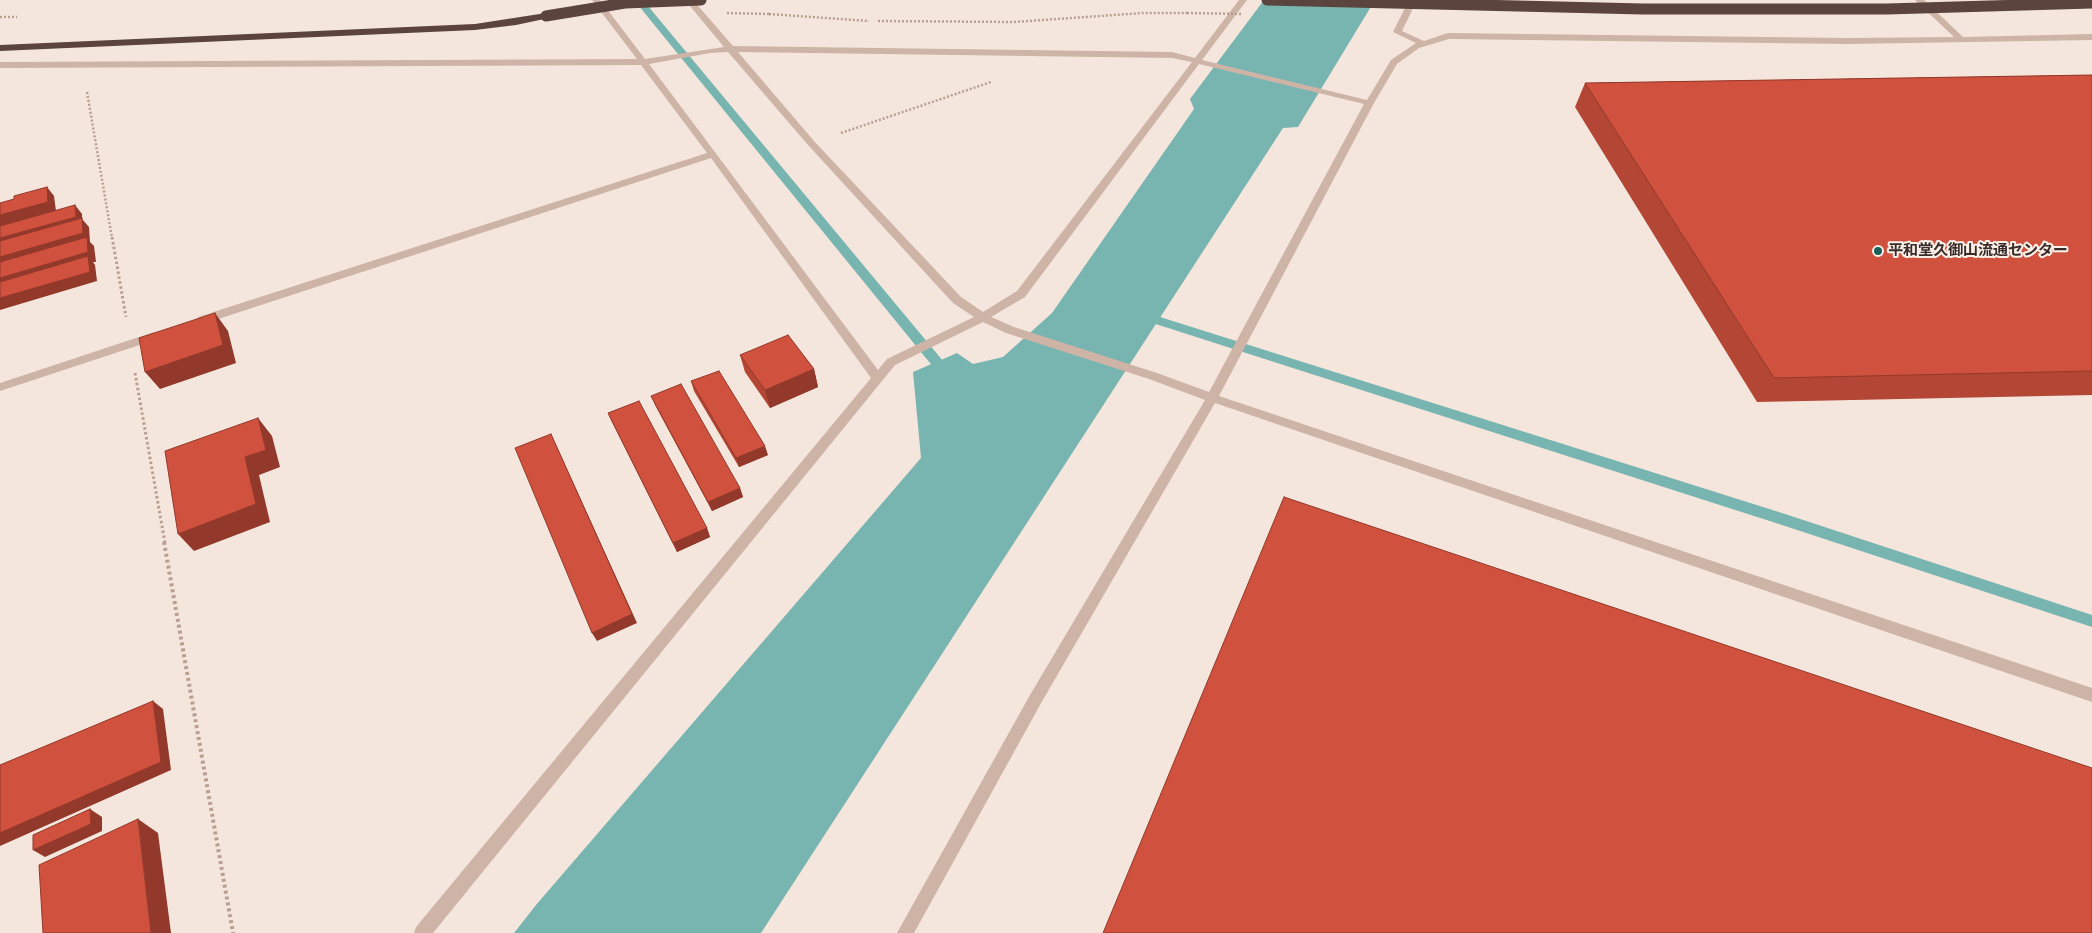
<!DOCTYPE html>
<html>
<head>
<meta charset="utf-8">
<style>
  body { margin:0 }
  canvas { display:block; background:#f4e6dc }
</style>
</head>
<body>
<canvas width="2092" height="933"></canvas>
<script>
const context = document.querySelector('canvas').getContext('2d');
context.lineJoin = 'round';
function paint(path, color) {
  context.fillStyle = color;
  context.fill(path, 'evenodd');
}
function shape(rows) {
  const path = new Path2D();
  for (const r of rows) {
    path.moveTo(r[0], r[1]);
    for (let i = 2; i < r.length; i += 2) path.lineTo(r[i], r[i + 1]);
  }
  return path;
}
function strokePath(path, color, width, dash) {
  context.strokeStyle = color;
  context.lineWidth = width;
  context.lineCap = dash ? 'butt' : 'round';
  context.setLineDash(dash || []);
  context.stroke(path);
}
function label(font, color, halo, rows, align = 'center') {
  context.font = font + ' Signika,"Noto Sans JP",sans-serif';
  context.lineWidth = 4;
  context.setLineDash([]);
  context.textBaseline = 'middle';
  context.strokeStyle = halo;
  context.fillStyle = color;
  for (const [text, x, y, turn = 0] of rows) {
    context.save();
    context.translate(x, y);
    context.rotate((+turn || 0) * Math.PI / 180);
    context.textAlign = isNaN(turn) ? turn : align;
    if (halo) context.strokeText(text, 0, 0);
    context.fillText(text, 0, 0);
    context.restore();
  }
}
const water = shape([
  [1264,0,1375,0,1298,127,1283,128,761,933,514,933,536,905,921,458,913,372,957,353,973,364,1003,357,1052,313,1194,109,1190,99]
]);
const stream = shape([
  [634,0,643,0,953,373,954,376,953,379,943,379,634,0],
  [1141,311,1782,513,2092,615,2092,627,1779,524,1137,318,1135,315,1137,312,1141,311]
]);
const pathFar2 = shape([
  [769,14,869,21],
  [0,17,17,17],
  [878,21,1014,22,1143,13,1187,13],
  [87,92,112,238],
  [841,133,991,82]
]);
const pathFar1 = shape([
  [112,237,126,317],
  [135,373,165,543]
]);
const path = shape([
  [164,542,233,933]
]);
const minor = shape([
  [592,0,600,0,645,59,724,47,685,0,693,0,733,46,1172,52,1195,58,1239,0,1247,0,1202,60,1367,100,1391,60,1416,43,1393,32,1409,0,1417,0,1402,31,1424,41,1448,33,1847,38,1954,37,1915,0,1924,0,1963,37,2092,34,2092,40,1847,44,1449,39,1419,48,1397,64,1374,103,1219,396,2092,688,2092,702,1215,403,1040,705,914,933,897,933,1030,695,1205,400,1149,379,1006,333,983,322,895,365,433,933,414,933,416,927,871,378,711,158,206,323,198,323,196,320,198,317,707,153,641,65,0,68,0,62,637,59,592,0],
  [728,52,808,145,953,303,974,317,887,359,878,370,649,64,710,53,728,52],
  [738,52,1172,58,1192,62,1017,291,983,312,961,297,814,141,738,52],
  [1199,64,1364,104,1209,392,1157,373,1014,327,991,317,1025,297,1199,64],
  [154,332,160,336,158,339,0,391,0,383,154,332]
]);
const highway = shape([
  [546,13,551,16,549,18,516,25,475,30,0,51,0,45,475,24,546,13]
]);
const pathBridge = shape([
  [727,13,769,14],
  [1187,13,1242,14]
]);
const highwayBridge = shape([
  [1267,0,1643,9,1887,9,2092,3],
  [546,16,625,3,701,0]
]);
const wall = shape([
  [2092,75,2092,395,1757,402,1575,107,1585,83],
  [740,355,814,369,818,387,770,408,745,372],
  [691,381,768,455,739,467,694,391],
  [651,396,740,488,743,497,712,511,655,405],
  [608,413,707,528,710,537,677,552,612,422]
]);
const shadedWall = shape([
  [47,187,54,196,56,211,0,227,0,215],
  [75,205,82,214,82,219,89,227,90,242,94,246,96,262,93,262,95,265,97,281,0,310,0,238],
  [215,313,228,331,236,363,160,389,145,372],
  [814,369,818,387,770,408,765,390],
  [258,418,272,436,280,467,259,475,270,522,194,551,178,534,245,457],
  [555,443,637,623,597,641,592,633],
  [765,446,768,455,739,467,736,458],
  [740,488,743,497,712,511,708,502],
  [707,528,710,537,677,552,673,543],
  [153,701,163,709,171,770,0,846,0,833],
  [90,809,102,817,102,831,45,857,33,850],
  [138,819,158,833,171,933,151,933]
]);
const building = shape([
  [2092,75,2092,371,1774,378,1585,83,2092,75],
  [47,187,48,202,0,215,0,203,14,199,14,196,47,187],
  [75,205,76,217,0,238,0,226,75,205],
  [82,218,83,233,0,257,0,241,82,218],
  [87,237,88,252,0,278,0,262,87,237],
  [88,256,90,272,0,298,0,282,88,256],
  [215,313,223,345,145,372,139,338,215,313],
  [788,335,814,369,765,390,740,355,788,335],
  [719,371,765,446,736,458,691,381,719,371],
  [681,384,740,488,708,502,651,396,681,384],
  [639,401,707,528,673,543,608,413,639,401],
  [258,418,266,450,245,457,256,504,178,534,165,451,258,418],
  [551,434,632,614,592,633,515,448,551,434],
  [1284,497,2092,768,2092,933,1103,933,1284,497],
  [153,701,161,762,0,833,0,765,153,701],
  [90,809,91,824,33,850,33,835,90,809],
  [138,819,151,933,43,933,39,865,138,819]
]);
const markers = [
  [1878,251,5,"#195f5c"]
];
const poiNames = [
  ["平和堂久御山流通センター",1888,251]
];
paint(water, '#78b4b0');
paint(stream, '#78b4b0');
strokePath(pathFar2, '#ba9e90', 2.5, [2, 2]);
strokePath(pathFar1, '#ba9e90', 3, [2.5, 2.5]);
strokePath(path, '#ba9e90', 4, [3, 3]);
paint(minor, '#ceb4a6');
paint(highway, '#5b443e');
strokePath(pathBridge, '#ba9e90', 2.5, [2, 2]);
strokePath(highwayBridge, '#5b443e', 11);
paint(wall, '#b34635');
paint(shadedWall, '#92392b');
paint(building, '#d0513e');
strokePath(building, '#92392b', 1);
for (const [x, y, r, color] of markers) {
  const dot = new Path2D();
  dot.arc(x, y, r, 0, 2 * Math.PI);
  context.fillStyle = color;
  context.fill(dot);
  strokePath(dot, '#fbf1e9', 2);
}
label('bold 15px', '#392b28', '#fbf1e9', poiNames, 'left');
</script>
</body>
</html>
